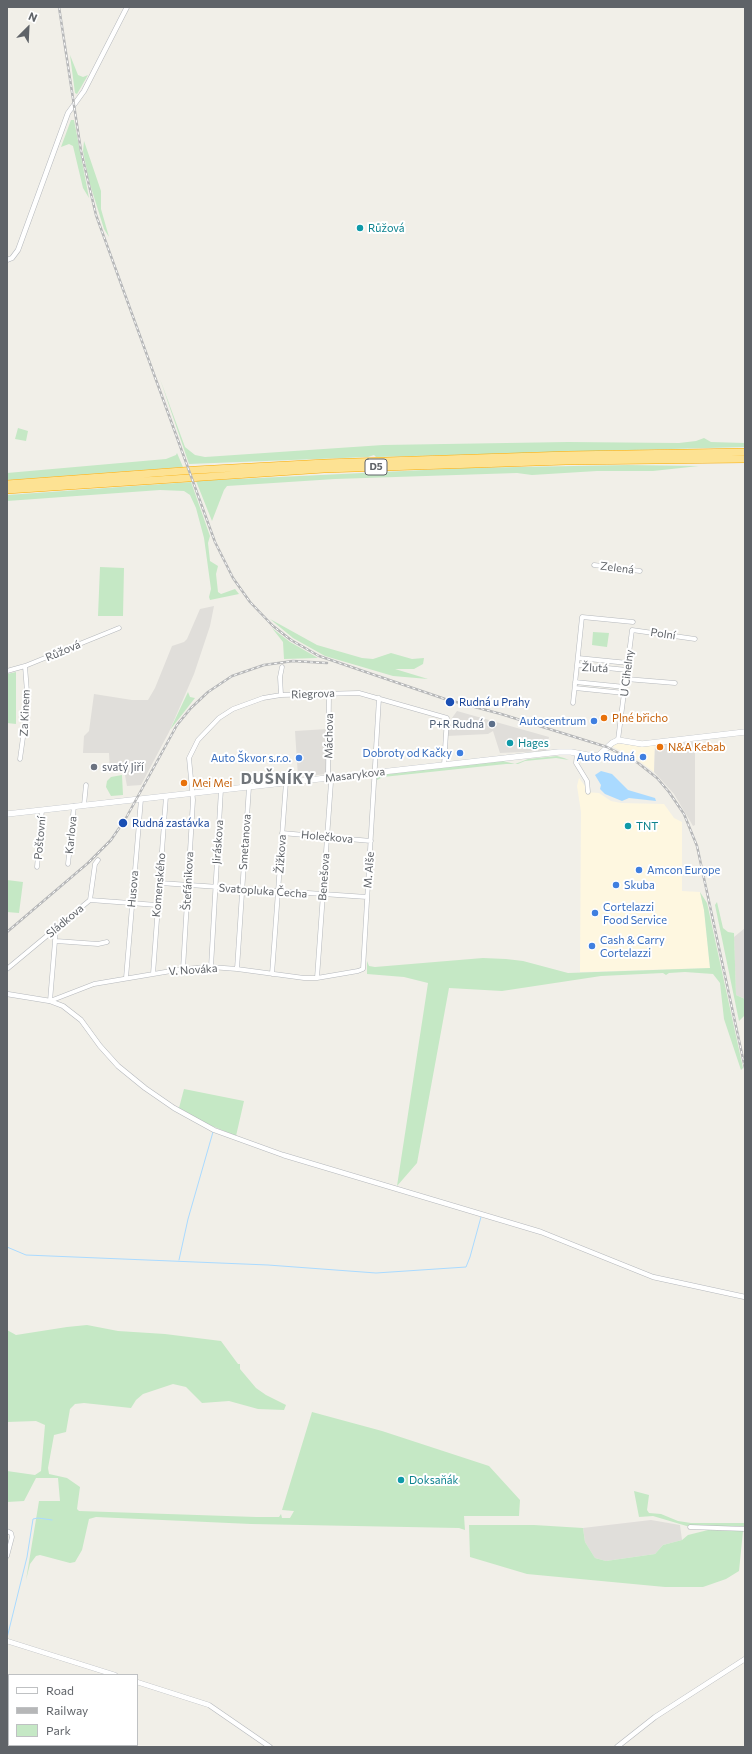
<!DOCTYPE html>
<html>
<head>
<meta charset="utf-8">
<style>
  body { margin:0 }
  #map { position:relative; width:752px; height:1754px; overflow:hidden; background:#f1efe8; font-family:Commissioner,sans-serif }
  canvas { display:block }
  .frame { position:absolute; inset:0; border:8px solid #5f6368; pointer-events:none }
  .legend { position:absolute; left:8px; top:1674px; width:130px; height:72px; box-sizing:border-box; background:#fff; border:1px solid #bfc1c3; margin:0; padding:5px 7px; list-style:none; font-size:12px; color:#5f6368 }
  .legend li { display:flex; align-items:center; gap:8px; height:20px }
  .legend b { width:20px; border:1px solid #bfc1c3 }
  .north { position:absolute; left:8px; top:8px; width:40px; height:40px; -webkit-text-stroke:3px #fff; paint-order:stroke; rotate:24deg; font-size:11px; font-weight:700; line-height:16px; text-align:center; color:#5f6368 }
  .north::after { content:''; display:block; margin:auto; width:14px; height:18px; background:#5f6368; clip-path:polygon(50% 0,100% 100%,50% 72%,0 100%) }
</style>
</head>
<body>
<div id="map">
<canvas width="752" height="1754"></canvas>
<div class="frame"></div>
<ul class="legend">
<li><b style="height:5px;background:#fff"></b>Road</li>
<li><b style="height:5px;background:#b6b7b8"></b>Railway</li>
<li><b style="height:11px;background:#c5e8c5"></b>Park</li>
</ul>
<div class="north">N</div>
</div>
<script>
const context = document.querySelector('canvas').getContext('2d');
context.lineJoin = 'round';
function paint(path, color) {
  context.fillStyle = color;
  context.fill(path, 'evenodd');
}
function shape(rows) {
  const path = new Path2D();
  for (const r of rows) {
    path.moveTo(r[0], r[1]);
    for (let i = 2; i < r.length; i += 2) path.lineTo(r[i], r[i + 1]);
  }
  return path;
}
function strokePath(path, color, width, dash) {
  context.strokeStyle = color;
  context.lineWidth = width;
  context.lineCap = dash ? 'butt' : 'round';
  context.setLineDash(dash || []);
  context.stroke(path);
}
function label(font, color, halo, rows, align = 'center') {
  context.font = font + ' Commissioner,sans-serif';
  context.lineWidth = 4;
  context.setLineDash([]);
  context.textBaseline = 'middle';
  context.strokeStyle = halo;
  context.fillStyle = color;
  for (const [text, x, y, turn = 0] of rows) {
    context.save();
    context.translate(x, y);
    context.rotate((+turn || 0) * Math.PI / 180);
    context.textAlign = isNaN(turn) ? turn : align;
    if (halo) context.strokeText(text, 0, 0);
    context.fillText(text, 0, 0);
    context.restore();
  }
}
const commercial = shape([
  [615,743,641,746,655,744,654,772,635,758,611,746],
  [579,778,585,786,585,792,599,793,611,801,621,803,664,804,674,818,682,822,682,891,700,892,704,910,710,968,580,972,581,812,577,786]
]);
const industrial = shape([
  [214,606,210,626,194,674,169,732,141,785,127,786,124,770,110,772,109,753,83,753,84,736,89,731,94,694,132,700,148,700,155,688,172,646,184,642,187,639,200,609],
  [457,711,549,737,546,751,500,753,493,731,488,734,447,736,449,722],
  [327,729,327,774,298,777,295,731],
  [695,742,695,825,693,826,674,794,654,772,655,744],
  [745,928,745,999,736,995,734,937],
  [651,1520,680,1525,682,1540,663,1545,655,1554,606,1561,595,1558,585,1542,583,1528]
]);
const green = shape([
  [70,55,78,75,83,77,88,75,77,94,75,93],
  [71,120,74,120,89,198,83,188,73,146,69,144,61,147],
  [84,141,101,191,101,209,109,237,104,229,89,181,83,151],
  [160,379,185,447,195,455,205,457,383,445,568,442,679,443,696,441,704,438,711,442,745,443,745,447,376,457,374,455,368,457,189,464],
  [18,428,28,431,26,441,15,439],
  [177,453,183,467,7,480,7,473,166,459,176,455],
  [628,465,699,466,653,471,597,471,532,475,517,473,335,479,227,486,224,490,212,521,196,481,466,468],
  [191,482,210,536,208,543,210,561,218,566,216,574,218,592,221,594,235,589,239,594,210,600,209,597,211,589,204,538,196,508,190,495,184,491,160,490,7,501,7,495],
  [100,567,124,568,123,616,98,616],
  [270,619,317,645,362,658,373,659,391,653,412,659,424,658,423,664,414,669,395,669,428,679,393,676,325,656,293,638],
  [272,628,290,642,318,658,284,659,283,642],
  [593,632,609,633,607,647,592,645],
  [16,672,16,724,7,723,7,674],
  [188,692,190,697,195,698,170,730],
  [557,756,564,758,569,760,556,758,525,761,518,764,506,764,477,767,383,777,377,780,377,775,503,761,515,764,528,759],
  [122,775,123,795,111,796,106,787,107,781,111,777],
  [7,880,23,882,19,913,7,912],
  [700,892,707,903,743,1068,741,1070,724,1019,720,983,713,974,685,972,669,973,666,975,663,973,601,976,502,991,449,988,417,1163,397,1186,428,983,404,977,367,974,367,961,369,966,375,967,483,958,506,959,523,961,568,973,710,968,704,910],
  [717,902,723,928,728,932,734,933,736,995,745,999,745,1015,739,1021,715,905],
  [184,1089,244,1101,236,1136,205,1123,179,1108],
  [87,1325,118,1331,165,1334,221,1341,238,1364,240,1364,240,1369,256,1388,266,1395,286,1405,284,1410,258,1409,229,1401,202,1403,186,1387,173,1384,143,1394,136,1400,131,1408,84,1403,75,1404,70,1409,66,1432,54,1435,48,1468,49,1474,67,1478,80,1487,77,1509,79,1511,256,1517,279,1517,281,1514,282,1518,290,1518,294,1511,282,1510,312,1412,382,1431,489,1466,520,1500,519,1516,464,1516,465,1530,459,1528,251,1524,96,1517,89,1519,82,1550,75,1562,70,1563,40,1555,36,1556,30,1564,26,1580,39,1501,60,1501,58,1478,36,1478,24,1501,7,1502,7,1471,35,1475,41,1471,45,1425,36,1421,7,1422,7,1330,16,1335,67,1327],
  [634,1491,649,1495,647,1510,649,1513,661,1514,678,1521,691,1523,745,1523,745,1526,690,1527,653,1516,639,1517],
  [469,1525,534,1525,583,1528,585,1542,595,1558,606,1561,655,1554,663,1545,682,1540,688,1535,708,1530,743,1531,739,1571,726,1579,703,1587,665,1587,527,1574,470,1557]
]);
const water = shape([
  [601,771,612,774,628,790,655,798,656,801,629,798,622,801,605,794,600,789,601,785,595,775]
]);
const stream = shape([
  [7,1247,26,1255,268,1265,376,1273,466,1267,470,1257,481,1217],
  [179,1260,188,1219,213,1132],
  [7,1638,27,1557,33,1519,38,1518,52,1520]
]);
const minor = shape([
  [594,565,640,571],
  [578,658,628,663],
  [577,665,627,670],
  [7,671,25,666,119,628],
  [626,679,675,683],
  [575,682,625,687],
  [575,688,624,693],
  [281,695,280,677,282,667],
  [573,703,582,617,633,622],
  [618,740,632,630,695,639],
  [577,753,576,763,587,781,588,792],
  [20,759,25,723,27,692,25,666],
  [84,805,86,785],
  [282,833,371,841],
  [68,864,74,806],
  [37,867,42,810],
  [160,883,367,897],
  [90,900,95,864,98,860],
  [56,929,50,1001,94,984,183,969,211,967,237,969,304,978,317,978,358,971,363,969,379,698],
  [56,941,98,944,107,942],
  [211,967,221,789],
  [7,969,90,900,157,905],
  [183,969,193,800,189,758,198,740,219,718,233,709,263,698,281,695,359,693,447,718,444,765],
  [237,969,249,787],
  [153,974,166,796],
  [272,974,286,782],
  [126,978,141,799],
  [317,978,331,782,328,775,329,694],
  [690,1527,745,1529],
  [7,1531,11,1533,12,1537,7,1556]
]);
const tertiary = shape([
  [7,260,12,258,18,250,68,113,84,91,127,7],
  [7,994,50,1001,63,1006,81,1020,100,1046,118,1066,145,1088,174,1108,214,1130,283,1155,541,1232,653,1277,745,1297],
  [7,1641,115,1675],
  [137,1682,209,1705,270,1747],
  [617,1747,655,1717,745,1659]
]);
const secondary = shape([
  [7,814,559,752,571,752,593,756,599,755,612,743,618,740,642,744,745,732]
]);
const motorway = shape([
  [7,484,196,470,325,463,568,455,745,452],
  [7,490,324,469,566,461,745,459]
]);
const rail = shape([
  [59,7,81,151,96,215,215,542,233,578,250,602,273,626,291,640,319,656,445,699,501,714,607,747,638,763,657,778,669,792,684,814,697,846,745,1068],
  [7,932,88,863,111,840,126,818,177,725,191,708,208,692,232,676,264,665,293,661,327,663]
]);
const markers = [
  [360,228,4,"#0f9aa8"],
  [450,702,5,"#1a4fb4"],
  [604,718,4,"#e8710a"],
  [594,721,4,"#3f7fe0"],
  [492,724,4,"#5c6f8a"],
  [510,743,4,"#0f9aa8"],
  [660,747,4,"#e8710a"],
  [460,753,4,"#3f7fe0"],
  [643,757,4,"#3f7fe0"],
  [299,758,4,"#3f7fe0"],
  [94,767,4,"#6b7280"],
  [184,783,4,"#e8710a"],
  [123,823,5,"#1a4fb4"],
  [628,826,4,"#0f9aa8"],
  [639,870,4,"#3f7fe0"],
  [616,885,4,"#3f7fe0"],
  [595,913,4,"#3f7fe0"],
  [592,946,4,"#3f7fe0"],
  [401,1480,4,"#0f9aa8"]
];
const shields = [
  [376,467,22]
];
const shieldNames = [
  ["D5",376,467]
];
const cultureNames = [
  ["Růžová",368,228],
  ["Hages",518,743],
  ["TNT",636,826],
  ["Doksaňák",409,1480]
];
const streetNames = [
  ["Zelená",617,568,7],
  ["Polní",663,634,8],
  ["Růžová",63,651,-23],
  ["Žlutá",595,668,3],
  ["U Cihelny",627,673,-83],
  ["Riegrova",313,694,-2],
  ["Za Kinem",25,713,-87],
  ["Máchova",329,736,-89],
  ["Masarykova",355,775,-7],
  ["Karlova",71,835,-84],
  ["Holečkova",327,837,5],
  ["Poštovní",40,838,-85],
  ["Jiráskova",218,842,-86],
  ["Smetanova",245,842,-86],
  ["Žižkova",281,854,-86],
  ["M. Alše",369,870,-86],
  ["Benešova",324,877,-86],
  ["Štefánikova",188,881,-87],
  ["Komenského",159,885,-85],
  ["Husova",133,889,-85],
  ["Svatopluka Čecha",263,891,4],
  ["Sládkova",65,921,-40],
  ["V. Nováka",193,970,-4]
];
const transitNames = [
  ["Rudná u Prahy",459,702],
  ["Rudná zastávka",132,823]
];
const foodNames = [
  ["Plné břicho",612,718],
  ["N&A Kebab",668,747],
  ["Mei Mei",192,783]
];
const shopNames = [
  ["Autocentrum",586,721],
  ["Dobroty od Kačky",452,753],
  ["Auto Rudná",635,757],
  ["Auto Škvor s.r.o.",291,758],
  ["Amcon Europe",647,870,"left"],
  ["Skuba",624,885,"left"],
  ["Cortelazzi",603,907,"left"],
  ["Food Service",603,920,"left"],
  ["Cash & Carry",600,940,"left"],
  ["Cortelazzi",600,953,"left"]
];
const serviceNames = [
  ["P+R Rudná",484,724]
];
const worshipNames = [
  ["svatý Jiří",102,767]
];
const districtNames = [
  ["DUŠNÍKY",278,779]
];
paint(commercial, '#fef7e0');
paint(industrial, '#e0deda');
paint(green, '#c5e8c5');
paint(water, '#aadaff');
strokePath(stream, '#aadaff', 1);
strokePath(minor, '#b5b8bc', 5);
strokePath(tertiary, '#b5b8bc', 5.5);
strokePath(secondary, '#b6babf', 6);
strokePath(motorway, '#f9ab00', 8);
strokePath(minor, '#fff', 4);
strokePath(tertiary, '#fff', 4.5);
strokePath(secondary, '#fff', 5.5);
strokePath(motorway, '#fde293', 7);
strokePath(rail, '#b6b7b8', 2.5);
strokePath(rail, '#fff', 1, [3]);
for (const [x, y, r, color] of markers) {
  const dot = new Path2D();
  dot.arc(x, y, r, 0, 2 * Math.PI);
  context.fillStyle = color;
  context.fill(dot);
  strokePath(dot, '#fff', 1.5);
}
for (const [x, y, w] of shields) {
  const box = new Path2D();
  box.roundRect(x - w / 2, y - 8, w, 16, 3);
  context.fillStyle = '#fff';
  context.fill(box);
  strokePath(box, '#5f6368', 1);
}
label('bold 10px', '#5f6368', null, shieldNames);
label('11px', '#0d838f', '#fff', cultureNames, 'left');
label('11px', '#5f6368', '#fff', streetNames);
label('11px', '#164399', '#fff', transitNames, 'left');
label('11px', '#c56008', '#fff', foodNames, 'left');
label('11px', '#366cbe', '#fff', shopNames, 'right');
label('11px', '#4e5e75', '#fff', serviceNames, 'right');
label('11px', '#5b616d', '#fff', worshipNames, 'left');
context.letterSpacing = '1px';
label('bold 15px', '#70757a', '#fff', districtNames);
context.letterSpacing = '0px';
</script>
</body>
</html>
